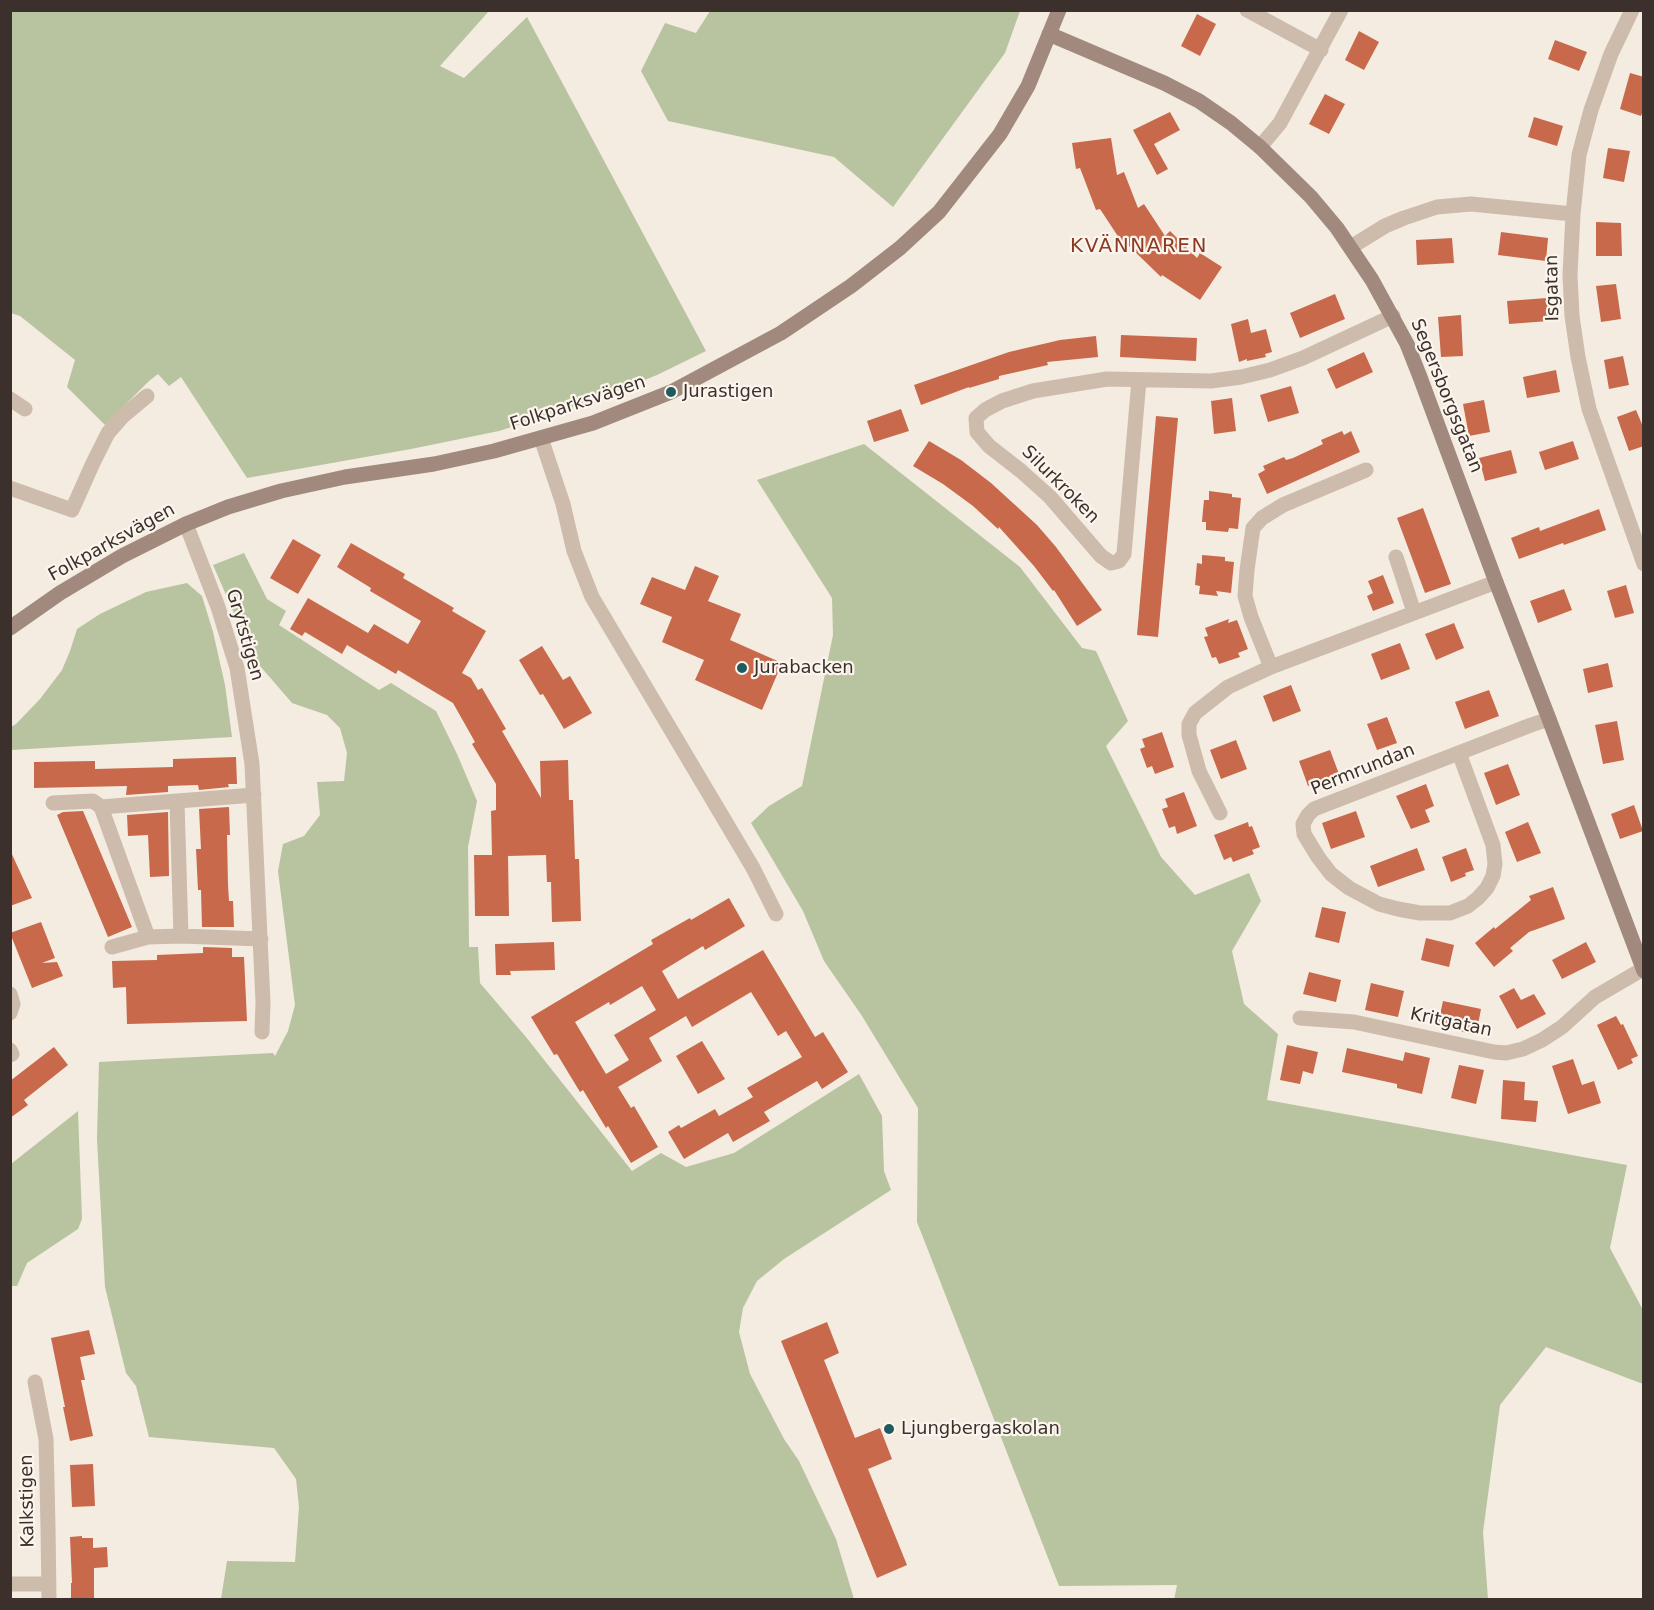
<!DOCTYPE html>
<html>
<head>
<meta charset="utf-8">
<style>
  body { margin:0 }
  #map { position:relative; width:1654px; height:1610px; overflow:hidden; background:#f4ebe1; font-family:"DejaVu Sans",sans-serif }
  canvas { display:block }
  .frame { position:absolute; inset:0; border:12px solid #3b302b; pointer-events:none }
</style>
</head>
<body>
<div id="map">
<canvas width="1654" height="1610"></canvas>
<div class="frame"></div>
</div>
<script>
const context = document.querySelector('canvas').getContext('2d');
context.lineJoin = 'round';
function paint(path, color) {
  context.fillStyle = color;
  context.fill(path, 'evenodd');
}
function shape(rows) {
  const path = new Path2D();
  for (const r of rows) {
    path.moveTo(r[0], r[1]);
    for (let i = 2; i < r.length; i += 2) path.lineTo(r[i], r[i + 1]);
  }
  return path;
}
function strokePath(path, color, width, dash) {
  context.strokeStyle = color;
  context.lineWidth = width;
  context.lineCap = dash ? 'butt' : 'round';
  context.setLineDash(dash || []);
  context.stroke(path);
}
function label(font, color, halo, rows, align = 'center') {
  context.font = font + ' "DejaVu Sans",sans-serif';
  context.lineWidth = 4.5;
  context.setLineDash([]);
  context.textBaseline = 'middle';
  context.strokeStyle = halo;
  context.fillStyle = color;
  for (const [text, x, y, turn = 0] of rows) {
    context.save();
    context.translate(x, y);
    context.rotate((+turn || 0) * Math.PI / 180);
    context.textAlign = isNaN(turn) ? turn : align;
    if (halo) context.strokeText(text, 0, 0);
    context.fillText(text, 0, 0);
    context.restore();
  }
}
const green = shape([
  [10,11,489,11,440,66,464,78,527,17,706,351,657,375,590,402,499,431,411,449,247,478,181,377,169,386,158,374,149,381,105,425,67,387,75,360,20,316,11,313],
  [710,11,710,10,1020,11,1005,53,893,207,834,157,668,121,641,71,665,23,696,33],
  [864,444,1020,567,1082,648,1096,651,1128,721,1106,746,1161,857,1195,895,1249,873,1261,901,1232,951,1244,1004,1278,1034,1267,1100,1627,1165,1610,1248,1643,1310,1643,1384,1546,1347,1500,1405,1483,1532,1488,1599,1174,1600,1177,1585,1059,1586,917,1222,918,1108,862,1016,824,961,803,911,751,823,769,806,802,786,833,635,832,598,757,480],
  [244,553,267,599,286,611,279,625,379,690,391,683,436,711,457,754,477,801,468,847,469,947,478,947,480,983,526,1037,632,1171,661,1153,686,1167,734,1153,859,1074,882,1116,884,1171,891,1190,784,1259,757,1281,743,1308,739,1332,750,1374,784,1439,799,1461,836,1539,854,1599,221,1599,227,1561,295,1562,299,1507,296,1479,274,1448,149,1437,136,1386,126,1373,105,1287,97,1139,99,1062,273,1053,275,1056,288,1031,295,1005,278,871,283,844,304,836,320,815,317,782,344,781,347,753,340,728,327,715,292,703,254,659,213,565],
  [187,583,202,596,213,632,225,685,232,737,11,750,11,727,16,724,40,699,62,670,70,651,77,629,100,614,146,592],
  [78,1111,82,1219,78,1229,27,1263,17,1286,11,1286,11,1164]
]);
const building = shape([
  [1197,14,1216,24,1200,56,1181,46],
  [1359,31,1379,42,1364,70,1345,60],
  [1555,40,1587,52,1579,71,1548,59],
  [1630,73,1644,77,1644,108,1641,116,1620,109],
  [1325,94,1345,104,1329,134,1309,124],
  [1170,112,1180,130,1154,144,1168,169,1157,175,1133,130],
  [1534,117,1563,126,1557,146,1528,137],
  [1111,138,1117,175,1124,172,1138,208,1144,204,1165,236,1170,231,1197,258,1200,253,1222,267,1200,300,1162,275,1161,277,1128,245,1125,247,1100,209,1096,210,1080,168,1076,169,1072,143],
  [1608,148,1630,151,1624,182,1603,178],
  [1596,222,1621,223,1622,256,1596,256],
  [1501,232,1548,238,1546,261,1498,255],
  [1452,238,1454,263,1417,265,1416,240],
  [1616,284,1621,319,1601,322,1596,286],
  [1335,294,1345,319,1300,338,1290,313],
  [1547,298,1549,321,1509,324,1507,301],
  [1461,315,1463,356,1441,357,1438,317],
  [1248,319,1251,333,1266,329,1272,352,1265,354,1266,357,1247,361,1247,359,1239,362,1231,324],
  [1121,335,1197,338,1196,361,1120,357],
  [1096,336,1098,357,1047,362,1048,365,999,376,999,379,969,388,969,387,921,405,914,385,1009,352,1060,340],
  [1364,352,1373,372,1336,389,1327,369],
  [1623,356,1629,385,1609,389,1604,360],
  [1556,370,1560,392,1527,398,1523,377],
  [1291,386,1299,413,1268,422,1260,395],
  [1232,398,1236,431,1214,434,1211,401],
  [1484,400,1490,432,1469,436,1463,404],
  [901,409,909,431,874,442,867,421],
  [1636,410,1644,429,1644,446,1629,451,1617,417],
  [1156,416,1178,418,1158,637,1137,635],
  [1342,431,1344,435,1351,431,1360,452,1267,494,1258,474,1265,470,1263,466,1284,457,1286,460,1293,458,1323,444,1321,440],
  [929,441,961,460,991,483,1037,525,1056,547,1102,610,1077,626,1054,590,1053,591,1034,566,999,527,998,529,973,506,943,484,913,466],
  [1573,441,1579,459,1545,470,1539,452],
  [1511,450,1517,473,1485,481,1479,458],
  [1209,491,1232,494,1232,497,1241,498,1238,529,1229,528,1228,532,1206,530,1206,522,1202,522,1203,510,1204,500,1209,500],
  [1423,508,1451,584,1425,593,1397,518],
  [1599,509,1606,530,1564,545,1563,543,1519,559,1511,538,1539,527,1540,531],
  [293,539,321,555,298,594,270,578],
  [351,543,405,574,403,578,454,608,452,611,486,631,462,673,471,678,478,690,482,688,506,729,502,731,541,798,540,761,568,760,569,800,573,800,575,859,579,859,581,921,552,922,551,882,547,882,546,855,508,856,509,916,475,916,474,855,492,855,491,811,496,810,496,784,472,744,475,742,453,703,398,670,396,674,347,645,342,654,305,632,302,636,290,629,308,598,368,633,374,624,408,644,421,621,370,591,371,588,337,567],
  [1202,555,1225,557,1225,561,1234,562,1231,593,1216,591,1218,596,1199,594,1200,586,1195,585,1197,563,1202,564],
  [695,566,719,576,708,601,741,614,730,640,782,663,762,710,695,680,704,660,662,642,672,617,640,604,652,577,685,590],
  [1383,575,1394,603,1373,611,1367,596,1373,593,1368,581],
  [1626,585,1634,613,1615,618,1607,591],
  [1564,589,1572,610,1538,623,1530,601],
  [1229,619,1228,623,1237,620,1248,649,1238,653,1240,657,1219,664,1216,657,1212,658,1204,637,1208,636,1205,628],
  [1454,623,1464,648,1436,660,1425,634],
  [1400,643,1410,669,1381,680,1371,654],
  [542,646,563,680,570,676,592,713,564,729,543,694,540,695,519,660],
  [1608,663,1613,687,1588,693,1583,669],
  [1291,685,1301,711,1273,722,1263,696],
  [1489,690,1499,716,1465,729,1455,702],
  [1387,717,1397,743,1377,750,1367,724],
  [1617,721,1624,760,1603,764,1595,725],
  [1162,732,1174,767,1155,774,1152,766,1147,768,1140,749,1145,747,1142,739],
  [1236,740,1247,769,1221,779,1210,750],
  [1330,750,1339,774,1308,786,1299,761],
  [236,757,237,784,228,784,229,787,199,790,198,785,168,786,168,792,126,795,127,786,34,788,34,762,95,761,95,769,173,767,173,759],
  [1508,764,1520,795,1496,805,1484,773],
  [1426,784,1434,806,1425,810,1430,822,1411,829,1396,796],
  [1184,792,1197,826,1177,834,1175,826,1169,828,1162,809,1168,807,1165,799],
  [1634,805,1643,831,1620,839,1611,814],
  [229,807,230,835,227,835,228,885,229,901,233,901,234,927,202,927,201,890,198,890,196,849,201,849,199,809],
  [83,811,132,927,108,937,57,815,63,812],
  [1356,811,1365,837,1331,849,1322,823],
  [168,812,169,876,150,877,148,835,128,836,127,815],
  [1248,822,1249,827,1252,826,1260,847,1252,850,1254,854,1233,862,1231,857,1224,860,1214,835],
  [1528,822,1541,853,1517,862,1505,832],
  [1417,848,1425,870,1378,887,1370,866],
  [1466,848,1474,870,1465,873,1466,876,1451,882,1442,857],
  [10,850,32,898,10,906],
  [1553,887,1565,919,1529,932,1510,948,1513,951,1494,967,1475,943,1494,927,1495,929,1531,900,1529,896],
  [729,898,745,926,705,950,703,946,662,971,678,999,763,950,815,1037,823,1032,848,1072,822,1089,817,1081,764,1112,770,1121,733,1142,728,1133,684,1159,668,1132,679,1125,681,1128,715,1109,719,1116,753,1097,747,1088,802,1057,786,1031,778,1036,751,992,692,1027,686,1016,649,1038,662,1061,618,1087,631,1108,634,1106,658,1147,631,1163,608,1126,606,1128,583,1090,580,1092,557,1054,554,1055,531,1017,653,944,651,940,690,918,691,920],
  [642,986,656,1010,614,1035,629,1060,606,1074,575,1022,609,1002,610,1005],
  [1322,907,1346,912,1339,943,1315,937],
  [41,922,55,958,42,963,57,962,63,976,32,988,10,933],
  [1426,938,1454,945,1449,967,1421,960],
  [554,942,555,970,510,971,511,975,496,975,495,944],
  [1586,942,1596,962,1562,979,1552,960],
  [203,947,232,948,232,957,244,957,247,1021,127,1024,126,987,113,988,112,961,157,960,157,955,203,953],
  [1309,972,1341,980,1336,1002,1303,994],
  [1371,983,1404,991,1398,1017,1365,1010],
  [1514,988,1521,1000,1534,994,1546,1014,1517,1029,1499,996],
  [1443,1001,1481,1009,1476,1035,1455,1030,1456,1027,1438,1024],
  [1616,1016,1621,1025,1623,1024,1638,1056,1631,1059,1633,1063,1618,1070,1597,1025],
  [702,1041,725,1079,698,1094,676,1056],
  [1287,1045,1318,1052,1313,1074,1303,1071,1300,1084,1280,1080],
  [54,1047,68,1065,24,1100,28,1105,10,1118,10,1081],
  [1347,1048,1403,1061,1405,1052,1430,1058,1422,1094,1397,1088,1397,1084,1342,1072],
  [1573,1059,1582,1085,1594,1081,1601,1103,1568,1114,1552,1066],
  [1459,1065,1484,1070,1476,1104,1451,1098],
  [1503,1080,1525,1082,1524,1100,1538,1101,1536,1122,1501,1119],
  [827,1322,839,1353,824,1360,855,1438,880,1428,892,1459,868,1469,907,1565,877,1578,781,1341],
  [89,1330,95,1354,80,1357,85,1380,81,1380,93,1436,70,1441,63,1407,65,1407,51,1338],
  [93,1464,95,1506,72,1507,70,1465],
  [82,1536,82,1538,93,1538,93,1548,107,1547,108,1567,94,1568,94,1599,71,1599,71,1583,72,1583,70,1537]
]);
const street = shape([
  [1247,10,1321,50],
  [1632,10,1611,54,1591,110,1579,155,1573,214,1570,275,1572,316,1578,357,1589,409,1644,564],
  [1260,147,1280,123,1341,10],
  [1351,247,1385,226,1404,218,1437,207,1471,204,1573,214],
  [1139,380,1124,554,1119,561,1111,563,1101,556,1050,497,1021,471,989,446,977,432,976,418,985,410,1002,401,1033,391,1107,379,1211,381,1241,377,1270,370,1303,358,1393,316],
  [10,399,25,409],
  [541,438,563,504,574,551,592,597,753,868,776,914],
  [10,488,72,510,93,463,108,433,122,417,147,396],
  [186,524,218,607,237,668,252,764,263,1002,262,1032],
  [1396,557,1414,612],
  [1271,667,1251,617,1245,596,1247,570,1253,528,1262,518,1283,505,1366,470],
  [1459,753,1493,845,1495,864,1493,876,1487,888,1478,898,1468,906,1450,913,1420,913,1398,909,1379,904,1349,888,1331,874,1318,857,1304,834,1303,824,1308,815,1314,809,1531,725,1549,719],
  [254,795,101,807,148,937,181,936,261,939],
  [177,802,181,936],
  [53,803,93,801,101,807],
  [1220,813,1199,771,1189,735,1189,724,1195,713,1228,687,1271,667,1496,582],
  [112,947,148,937],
  [10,994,13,1004,10,1013],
  [1300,1018,1354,1022,1494,1052,1506,1053,1523,1049,1542,1040,1562,1027,1595,997,1643,969],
  [10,1050,12,1054,10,1055],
  [35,1382,46,1439,48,1527,49,1600],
  [10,1584,49,1584]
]);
const secondary = shape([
  [1049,34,1164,83,1199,101,1231,123,1260,147,1311,197,1337,228,1372,280,1407,344,1420,377,1496,582,1549,719,1644,971],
  [10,628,60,593,122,556,186,524,228,507,281,491,345,477,434,464,494,451,593,423,671,392,781,333,851,286,900,248,939,212,1000,134,1028,86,1059,10]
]);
const markers = [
  [671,392,6,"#1f5a5e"],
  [742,668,6,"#1f5a5e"],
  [889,1429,6,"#1f5a5e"]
];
const streetNames = [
  ["Isgatan",1553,288,-91],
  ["Segersborgsgatan",1446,396,68],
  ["Folkparksvägen",578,404,-18],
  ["Silurkroken",1060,485,45],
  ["Folkparksvägen",112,543,-29],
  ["Grytstigen",244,635,74],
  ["Permrundan",1363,770,-22],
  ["Kritgatan",1451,1023,12],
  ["Kalkstigen",28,1501,-91]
];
const poiNames = [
  ["Jurastigen",683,392],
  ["Jurabacken",754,668],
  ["Ljungbergaskolan",901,1429]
];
const neighbourhoodNames = [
  ["KVÄNNAREN",1139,247]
];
paint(green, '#b8c4a0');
paint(building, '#c8694b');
strokePath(street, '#cdbbac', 15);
strokePath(secondary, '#a18a7d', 15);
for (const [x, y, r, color] of markers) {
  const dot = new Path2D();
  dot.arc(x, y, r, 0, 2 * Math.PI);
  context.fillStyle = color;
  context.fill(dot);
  strokePath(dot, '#fbf5ee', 2);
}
label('18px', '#3b302b', '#fbf5ee', streetNames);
label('18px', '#3b302b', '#fbf5ee', poiNames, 'left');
context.letterSpacing = '1.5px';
label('20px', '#8c3b22', '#fbf5ee', neighbourhoodNames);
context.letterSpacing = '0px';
</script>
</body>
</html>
